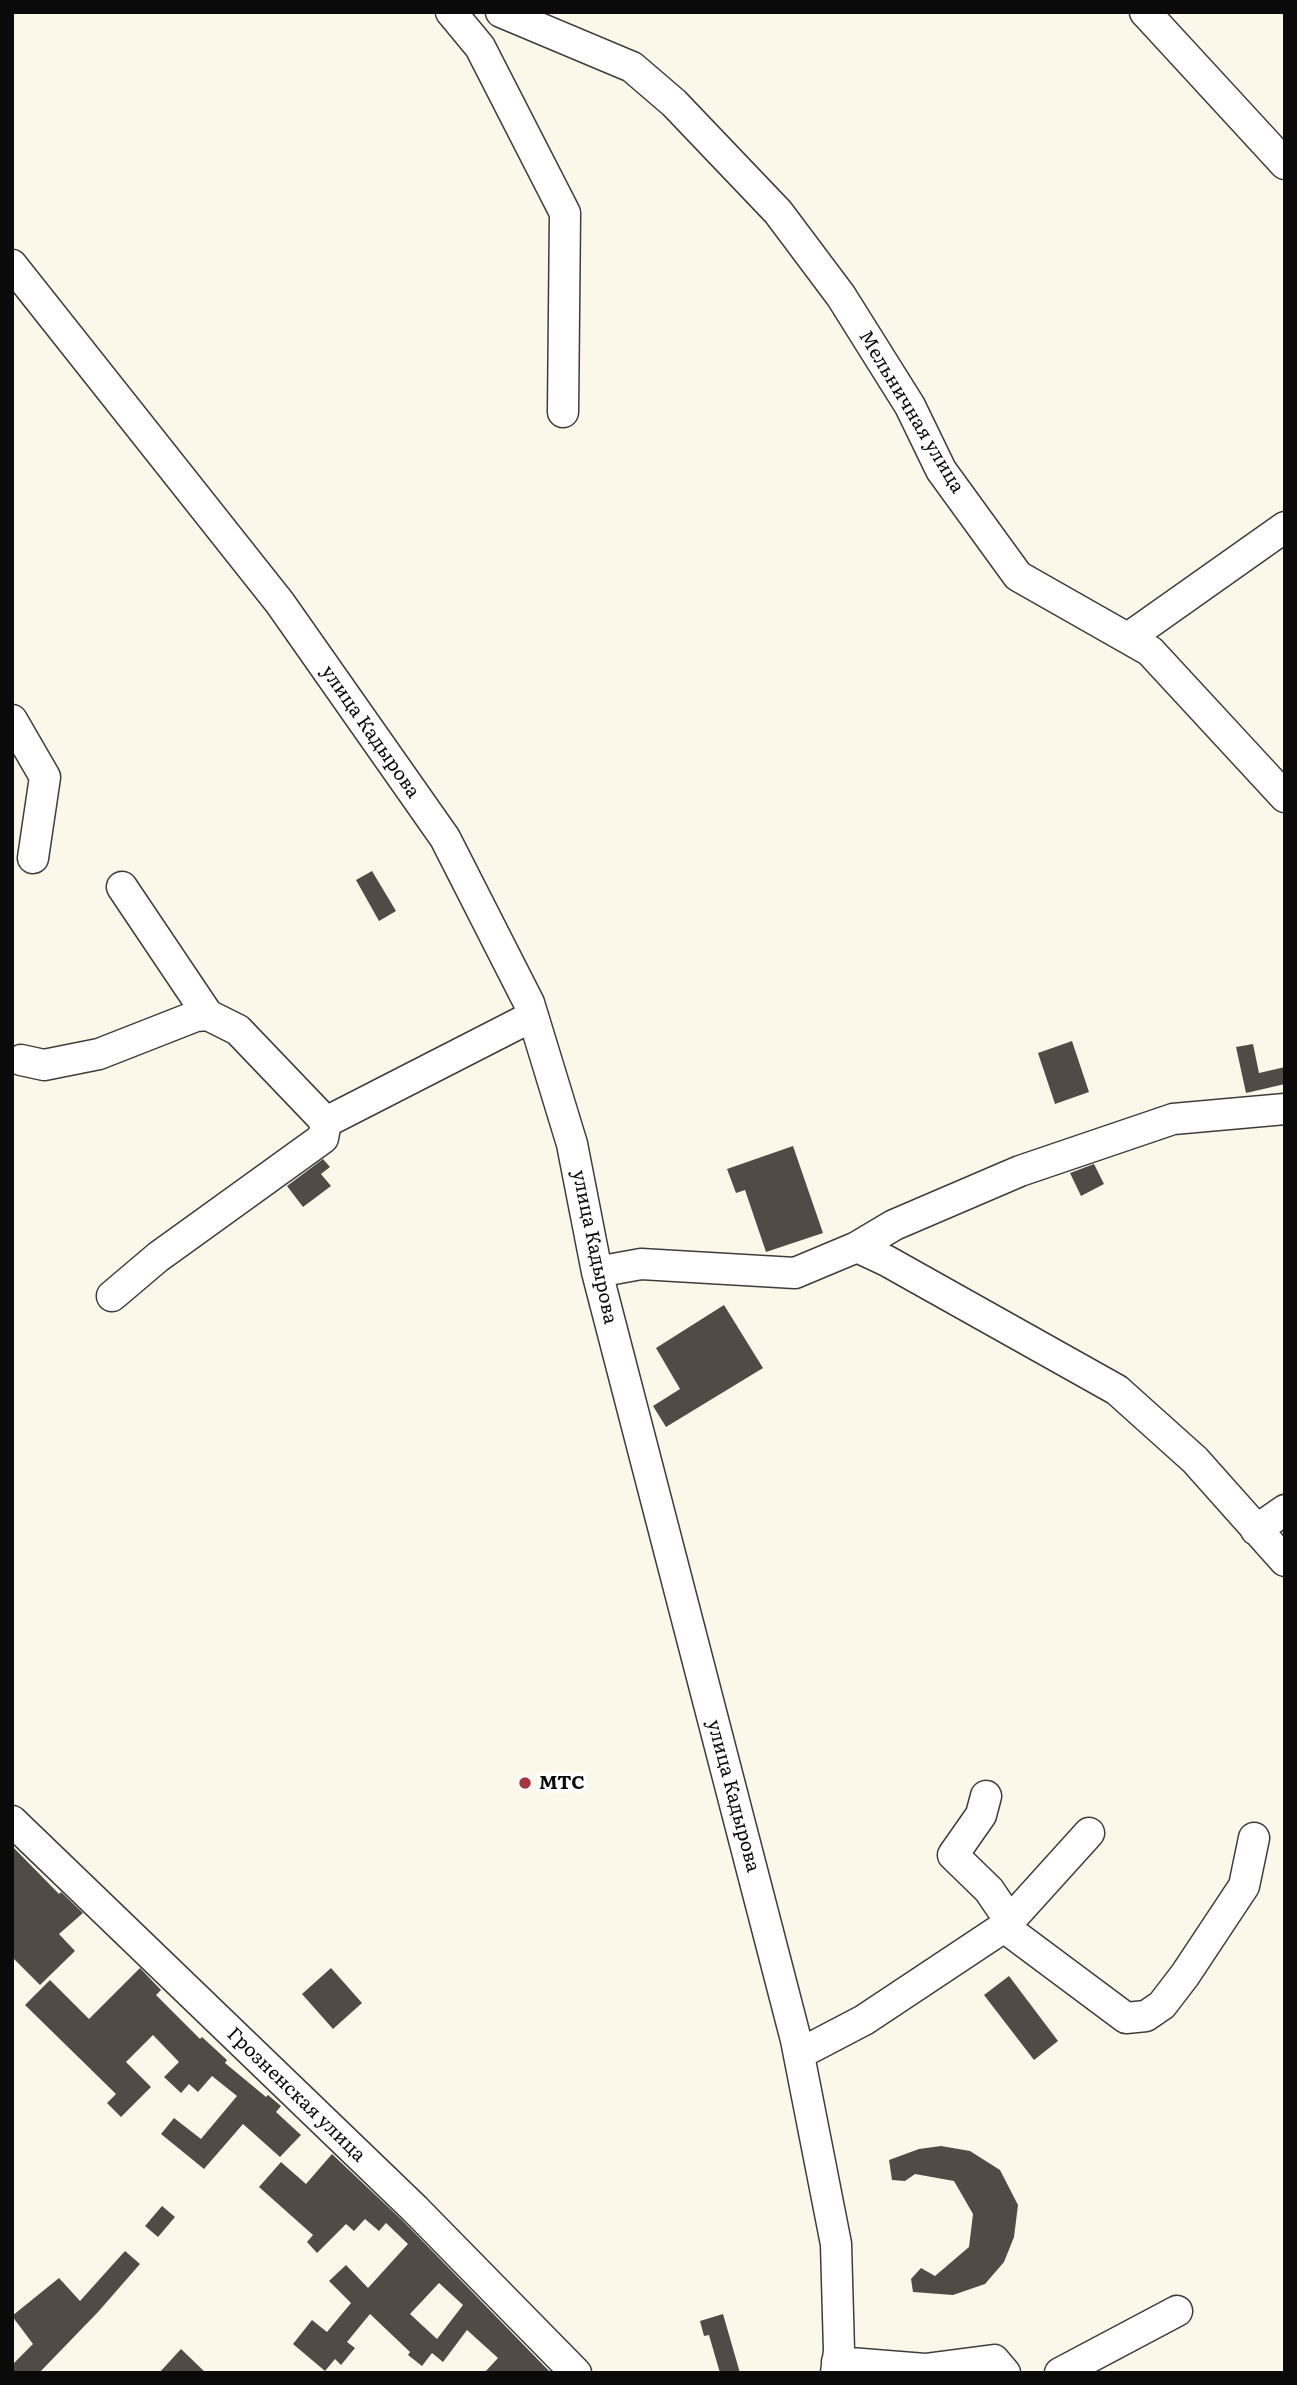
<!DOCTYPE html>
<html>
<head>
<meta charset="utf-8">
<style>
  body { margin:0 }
  #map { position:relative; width:1297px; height:2385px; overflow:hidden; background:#fcf8e9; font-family:Literata,serif }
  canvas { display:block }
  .frame { position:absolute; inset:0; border:14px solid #0a0a0a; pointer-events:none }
</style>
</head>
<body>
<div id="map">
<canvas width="1297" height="2385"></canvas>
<div class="frame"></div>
</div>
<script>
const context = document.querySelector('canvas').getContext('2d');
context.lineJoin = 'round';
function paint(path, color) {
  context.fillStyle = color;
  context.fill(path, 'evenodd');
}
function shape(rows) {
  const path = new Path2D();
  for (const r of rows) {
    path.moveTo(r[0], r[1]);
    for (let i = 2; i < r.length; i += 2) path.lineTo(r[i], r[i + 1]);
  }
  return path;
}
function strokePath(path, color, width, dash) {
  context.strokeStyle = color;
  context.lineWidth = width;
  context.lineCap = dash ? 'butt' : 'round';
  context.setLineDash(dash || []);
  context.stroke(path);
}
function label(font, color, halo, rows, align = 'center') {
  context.font = font + ' Literata,serif';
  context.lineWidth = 7;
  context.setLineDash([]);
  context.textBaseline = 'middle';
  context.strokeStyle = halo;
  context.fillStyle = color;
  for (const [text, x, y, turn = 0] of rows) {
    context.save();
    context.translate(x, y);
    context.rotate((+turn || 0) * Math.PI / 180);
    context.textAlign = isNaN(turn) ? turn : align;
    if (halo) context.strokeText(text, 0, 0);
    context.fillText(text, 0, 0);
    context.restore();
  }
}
const building = shape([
  [372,871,396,911,379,921,356,880],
  [1072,1041,1089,1092,1055,1104,1038,1053],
  [1253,1044,1259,1073,1285,1067,1285,1084,1246,1093,1236,1047],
  [793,1146,823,1233,766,1252,745,1190,736,1193,727,1169],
  [323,1159,330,1167,321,1174,331,1186,303,1207,287,1186],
  [1094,1164,1104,1184,1081,1196,1070,1173],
  [724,1305,763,1368,666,1427,653,1406,680,1389,656,1348],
  [12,1846,59,1894,61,1892,83,1913,59,1934,75,1951,40,1985,12,1957],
  [140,1968,161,1990,156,1995,200,2039,202,2037,227,2060,225,2063,266,2097,268,2095,281,2106,276,2112,301,2135,280,2157,243,2124,204,2169,161,2134,174,2118,201,2139,237,2096,212,2076,198,2092,189,2084,181,2093,164,2077,179,2062,153,2035,126,2062,151,2087,121,2117,107,2103,116,2094,25,2005,50,1980,89,2019],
  [331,1968,362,2003,333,2029,302,1994],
  [1009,1976,1058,2041,1034,2060,984,1995],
  [941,2146,970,2151,1000,2170,1018,2205,1014,2237,1004,2262,985,2284,953,2295,913,2292,911,2279,921,2268,935,2276,969,2247,973,2214,954,2181,915,2174,905,2181,892,2180,889,2160,919,2149],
  [332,2154,403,2221,551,2373,484,2373,498,2358,467,2330,443,2362,432,2353,422,2366,408,2355,410,2352,370,2314,347,2342,355,2348,341,2365,335,2359,325,2371,293,2344,312,2320,327,2332,351,2303,329,2281,346,2265,368,2288,408,2244,386,2223,379,2231,365,2219,354,2231,346,2224,317,2253,307,2242,313,2235,259,2187,281,2162,306,2184],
  [439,2283,463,2305,437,2339,410,2314],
  [162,2206,175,2217,158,2237,145,2226],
  [125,2251,140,2264,98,2312,39,2373,12,2373,12,2365,33,2344,12,2316,59,2278,80,2301],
  [723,2314,740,2373,720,2373,709,2335,704,2336,700,2321],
  [181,2349,206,2373,159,2373]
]);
const minor = shape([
  [451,12,480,47,565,213,563,412],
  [501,12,632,67,674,103,778,212,841,296,910,406,941,470,1018,576,1150,651,1285,797],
  [1145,12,1285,164],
  [12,265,280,603,445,838,529,1003,572,1144,597,1272,796,2040,836,2244,839,2351,836,2373],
  [1128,638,1285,527],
  [12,720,45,777,33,858],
  [122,887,208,1015],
  [21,1060,44,1065,99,1054,196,1016,208,1015,238,1030,326,1122],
  [326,1122,533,1016],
  [857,1247,894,1225,1020,1171,1173,1119,1285,1109],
  [597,1272,641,1264,795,1273,857,1247,887,1261,1117,1390,1195,1460,1285,1561],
  [112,1296,158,1257,323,1138,326,1122],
  [1256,1530,1285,1510],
  [986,1796,981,1815,953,1855,989,1890,1010,1921],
  [12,1821,415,2209,576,2373],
  [1004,1927,1126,2018,1146,2016,1162,2005,1185,1975,1244,1886,1254,1838],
  [799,2054,864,2020,1004,1927,1089,1833],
  [837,2362,925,2369,925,2373],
  [925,2369,994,2360,1005,2373],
  [1060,2373,1177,2311]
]);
const markers = [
  [525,1783,7,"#a9333b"]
];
const streetNames = [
  ["Мельничная улица",911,412,59],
  ["улица Кадырова",370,732,55],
  ["улица Кадырова",594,1247,78],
  ["улица Кадырова",733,1796,75],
  ["Грозненская улица",296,2095,44]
];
const poiNames = [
  ["МТС",539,1783]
];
paint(building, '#514b48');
strokePath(minor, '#3d3d3d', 33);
strokePath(minor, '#fff', 30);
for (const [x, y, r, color] of markers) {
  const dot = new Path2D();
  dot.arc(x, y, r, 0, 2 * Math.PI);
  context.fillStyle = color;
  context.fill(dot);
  strokePath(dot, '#fff', 2.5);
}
label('19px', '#0a0a0a', '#fff', streetNames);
label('bold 19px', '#0a0a0a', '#fff', poiNames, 'left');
</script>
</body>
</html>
